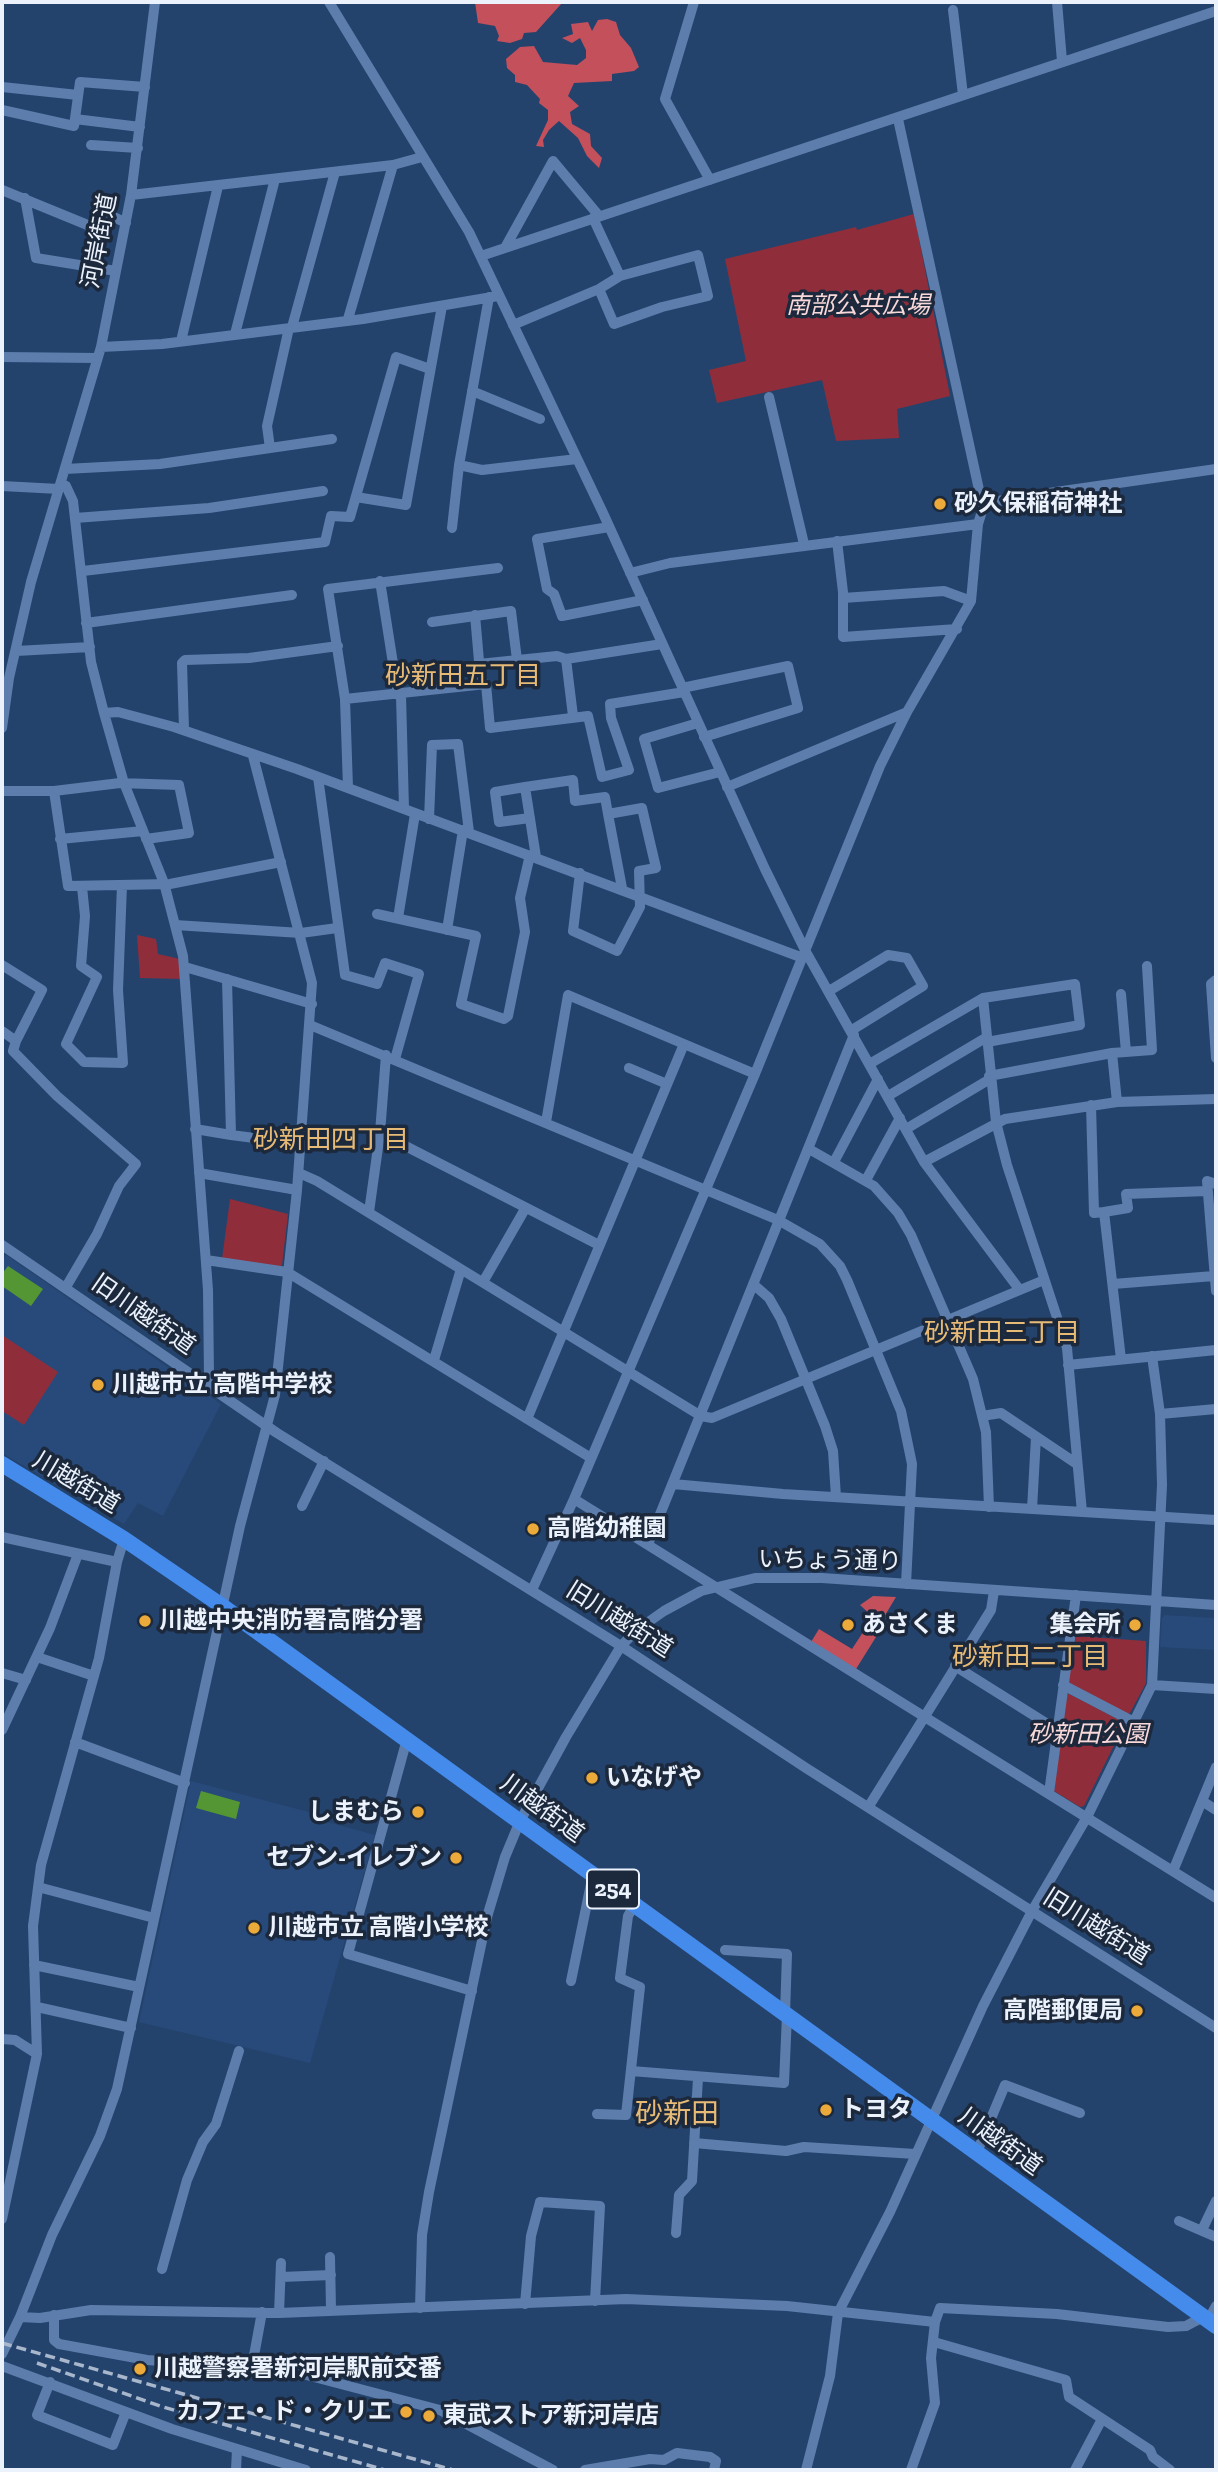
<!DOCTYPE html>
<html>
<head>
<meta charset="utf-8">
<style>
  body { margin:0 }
  #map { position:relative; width:1218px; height:2472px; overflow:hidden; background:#24436c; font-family:"Zilla Slab",serif }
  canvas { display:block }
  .frame { position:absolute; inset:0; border:4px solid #ebf2fc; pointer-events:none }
</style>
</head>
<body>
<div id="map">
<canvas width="1218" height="2472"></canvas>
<div class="frame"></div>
</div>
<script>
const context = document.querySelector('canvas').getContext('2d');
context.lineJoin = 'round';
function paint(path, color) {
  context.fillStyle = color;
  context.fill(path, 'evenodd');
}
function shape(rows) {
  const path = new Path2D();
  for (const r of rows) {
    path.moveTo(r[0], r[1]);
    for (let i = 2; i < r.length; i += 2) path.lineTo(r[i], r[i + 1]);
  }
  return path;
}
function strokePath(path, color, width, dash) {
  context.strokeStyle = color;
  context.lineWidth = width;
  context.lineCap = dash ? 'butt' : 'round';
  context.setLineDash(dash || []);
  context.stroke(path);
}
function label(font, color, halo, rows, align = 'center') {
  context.font = font + ' "Zilla Slab","Noto Sans JP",serif';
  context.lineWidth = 7;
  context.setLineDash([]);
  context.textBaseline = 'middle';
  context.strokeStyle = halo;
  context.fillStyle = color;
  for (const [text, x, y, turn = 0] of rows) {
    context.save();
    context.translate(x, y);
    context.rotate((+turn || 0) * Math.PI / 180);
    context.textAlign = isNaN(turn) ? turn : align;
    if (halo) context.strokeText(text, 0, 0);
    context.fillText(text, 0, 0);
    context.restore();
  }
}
const built = shape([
  [6,1255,221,1404,163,1516,138,1503,124,1524,2,1453,2,1262],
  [1165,1615,1216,1618,1216,1650,1160,1647,1162,1618],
  [191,1781,320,1815,320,1820,375,1835,310,2063,139,2022]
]);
const green = shape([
  [914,214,950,396,897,409,899,438,836,441,822,380,717,403,709,370,746,361,725,259,856,227,857,230],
  [137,935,156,939,158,954,180,959,182,979,140,978],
  [230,1199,288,1214,282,1265,279,1268,222,1259],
  [2,1335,58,1372,24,1425,2,1411],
  [1076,1636,1146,1641,1146,1683,1130,1713,1127,1714,1067,1682],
  [1069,1694,1125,1723,1084,1806,1080,1807,1054,1791,1066,1695]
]);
const forest = shape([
  [475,2,561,2,562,3,536,32,524,33,522,39,510,43,497,41,499,36,495,26,478,23],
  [607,19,616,22,620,35,631,48,639,67,634,71,612,74,612,81,574,83,568,96,579,106,570,112,572,124,590,134,591,146,602,158,599,168,587,156,578,138,559,121,549,130,543,140,544,147,536,146,548,120,548,110,539,103,540,99,527,85,515,82,515,75,507,68,506,59,520,47,534,46,543,62,577,65,586,58,586,50,580,38,572,43,562,38,573,34,571,24,588,22,592,31,598,20],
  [873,1596,896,1597,878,1627,881,1629,856,1669,811,1642,819,1629,852,1649,873,1617,860,1605]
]);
const water = shape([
  [8,1266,43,1289,31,1306,2,1286,2,1274],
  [201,1791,240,1802,236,1819,196,1808]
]);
const minor = shape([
  [329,2,469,232,603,513,765,869,806,952,924,1162,1019,1289],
  [694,2,665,99,710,180],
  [1057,2,1062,61],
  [953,10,963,95],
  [2,87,78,95],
  [2,110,74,126,80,82,145,87],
  [75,119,140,127],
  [898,119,983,508],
  [91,145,138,148],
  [2,190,90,226,104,212,126,223],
  [131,195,393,165,422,157],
  [25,198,36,258,116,271],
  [593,218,620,276],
  [506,246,553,161,599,216],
  [481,256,1216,11],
  [489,297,459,465,482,470,577,459],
  [348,319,393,165],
  [513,325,599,289,620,276,698,255,708,296,662,307,614,324,599,289],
  [292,327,335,172],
  [235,334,275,179],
  [181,341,218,186],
  [101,347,162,344,363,319,498,296],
  [2,357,97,358],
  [472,391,540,419],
  [769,397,804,544],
  [270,448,267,426,289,328],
  [65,469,160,464,332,439],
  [61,484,66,486,73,501,91,662,104,713,124,783,164,883,183,956,208,1290,209,1377,206,1383],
  [2,486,59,489],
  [356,497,406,505,442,306],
  [75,518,209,508,323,491],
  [609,527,537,539,547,589,554,594,562,616,643,600],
  [452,528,459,465],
  [837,541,843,592,843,637,957,629],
  [83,571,325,542,331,516,350,517,396,357,430,369],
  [630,573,670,563,978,524],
  [380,581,398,695],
  [843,598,944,591,971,601],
  [475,615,481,684],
  [432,622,511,611,517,660],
  [86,623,292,595],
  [16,651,90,647],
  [566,659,573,716],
  [479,664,557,656,566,659,662,644],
  [682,688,788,666,798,708,704,737],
  [401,695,404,809],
  [345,699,486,684,490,728,588,716,602,777,629,770,611,718,610,704,684,692],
  [104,713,118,712,174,727,297,769,803,958],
  [698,723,644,739,658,788,720,772],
  [2,728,9,678,31,582,101,347,131,195,155,2],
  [184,730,182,663,185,660,249,658,338,646],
  [318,777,345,975,377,984,385,963,419,974,395,1059],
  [525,787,495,792,499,822,530,818],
  [727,787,907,712],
  [348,788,345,699,328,589,498,568],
  [2,791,54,791,120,783,179,785,189,833,146,839],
  [54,791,68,886,170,884,281,862],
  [429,819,432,745,458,744,469,832],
  [60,839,143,831],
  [536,857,525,787,573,780,575,801,605,797,608,814],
  [580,873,573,931,617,951,640,907,639,871,656,868,642,808,608,814,622,888],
  [82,887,85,916,81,966,97,977,66,1044,84,1062,123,1063,118,990,122,885],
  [377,914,476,936,461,1004,504,1019,508,1016,525,932,520,898,530,855],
  [398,918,415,814],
  [175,925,301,933,337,928],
  [447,930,463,830],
  [2,965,42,990,16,1041],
  [185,967,312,1004],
  [1216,980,1211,984,1216,1058],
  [829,991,888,955,907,958,923,986,852,1030],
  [1121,994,1126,1052],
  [983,998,996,1122,1007,1165,1067,1348,1082,1512],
  [310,1025,778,1220,820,1244,840,1266,847,1280,901,1411,912,1464,906,1584],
  [2,1031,16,1041,13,1051,57,1096,136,1164,119,1186,97,1234,66,1287],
  [1112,1053,1152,1050,1147,966],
  [871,1063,983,998,1075,984,1080,1025,987,1042],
  [629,1068,667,1084],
  [989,1076,1112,1053,1117,1102],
  [888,1096,987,1037],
  [1091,1105,1094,1213,1104,1212,1121,1359],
  [546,1122,568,995,755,1074],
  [195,1129,231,1135,227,979],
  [906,1129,990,1079],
  [380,1133,599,1245],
  [231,1135,301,1144],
  [809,1149,874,1186,898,1213,911,1235,973,1379,986,1432,989,1507],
  [834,1162,878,1079],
  [924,1162,1005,1119,1117,1102,1216,1099],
  [199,1173,297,1190],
  [299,1173,317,1181,701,1416,712,1418,1044,1280],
  [866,1180,900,1118],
  [1216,1184,1207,1181,1216,1291],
  [369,1212,380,1133,386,1055],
  [1104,1212,1128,1208,1126,1194,1207,1191],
  [2,1245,277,1433,621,1646,806,1768,1216,2028],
  [206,1260,287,1272,591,1458],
  [483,1282,525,1209],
  [753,1284,769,1298,781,1319,825,1426,833,1451,836,1497],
  [1113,1284,1214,1276],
  [434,1360,461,1269],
  [1068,1365,1216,1350],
  [1160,1414,1216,1409],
  [982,1416,1001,1413,1077,1464],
  [527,1419,684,1044],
  [673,1484,783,1494,1216,1520],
  [574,1499,1216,1898],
  [302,1506,324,1461],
  [1032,1509,1036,1437],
  [2,1537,117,1562],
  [648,1544,854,1035],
  [532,1590,574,1499,755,1074,880,766,907,712,971,601,978,524,983,508,992,502,1035,495,1216,469],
  [37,1657,94,1676],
  [955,1666,1057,1730],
  [2,1673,26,1680],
  [1063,1685,1134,1722],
  [1152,1685,1216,1689],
  [2,1730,50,1628,78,1554],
  [407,1739,348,1954,472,1991],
  [75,1742,185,1783],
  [1049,1793,1076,1595],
  [1202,1801,1216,1810],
  [869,1806,991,1610,994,1591],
  [1173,1871,1216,1767],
  [38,1887,154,1918],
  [725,1950,787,1954,785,2014],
  [34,1965,139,1987],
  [571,1981,593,1874],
  [37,2007,131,2028],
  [2,2039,15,2040,37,2054],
  [631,2071,784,2083,787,2015],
  [597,2114,626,2115,640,1987,620,1978,628,1916,635,1904],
  [694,2143,786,2151,804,2147,915,2154],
  [977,2152,1005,2085,1080,2113],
  [2,2219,37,2054,33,1926,41,1865,99,1658,117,1562,124,1539],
  [1179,2221,1216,2237],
  [1202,2230,1216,2201],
  [676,2233,679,2195,692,2181,698,2078],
  [330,2257,331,2310],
  [162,2269,187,2180,203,2142,216,2124,239,2051],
  [281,2277,331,2275],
  [525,2304,531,2236,540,2202,600,2206,595,2301],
  [420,2308,422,2235,429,2192,487,1917,505,1857,520,1821,566,1737,621,1646,637,1630,664,1611,701,1591,755,1578,822,1578,1216,1605],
  [279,2313,281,2263],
  [54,2315,54,2340,59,2344,147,2360,243,2367,253,2361,262,2312],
  [20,2317,40,2318,91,2310,279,2313,626,2299,787,2306,935,2322,940,2308,1057,2314,1168,2327,1186,2326,1203,2317],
  [1208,2320,1216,2306],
  [934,2342,1066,2380,1069,2397,1150,2450,1153,2457,1170,2470],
  [2,2354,20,2317,52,2235,100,2136,117,2089,240,1526,275,1395,297,1190,312,983,253,756],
  [253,2361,440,2410,553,2470],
  [2,2366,172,2429,306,2470],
  [50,2382,37,2415,113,2445,126,2412],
  [236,2470,237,2449],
  [585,2470,650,2459,664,2460,677,2453,710,2457,716,2461,714,2470],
  [806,2470,830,2376,838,2313,890,2212,983,2006,1032,1911,1087,1817,1152,1685,1162,1485,1160,1414,1152,1356],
  [911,2470,935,2403,931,2358,935,2322],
  [1075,2470,1102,2419]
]);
const highway = shape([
  [2,1464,124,1539,222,1606,1216,2326]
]);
const rail = shape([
  [2,2343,453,2470],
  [37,2363,163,2407,385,2470]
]);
const markers = [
  [940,504,7,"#ebaa39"],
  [98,1385,7,"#ebaa39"],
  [533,1529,7,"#ebaa39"],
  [145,1621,7,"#ebaa39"],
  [848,1625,7,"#ebaa39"],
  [1135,1625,7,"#ebaa39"],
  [592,1778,7,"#ebaa39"],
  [418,1812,7,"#ebaa39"],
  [456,1858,7,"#ebaa39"],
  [254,1928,7,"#ebaa39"],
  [1137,2011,7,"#ebaa39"],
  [826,2110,7,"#ebaa39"],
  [140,2369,7,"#ebaa39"],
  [406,2412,7,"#ebaa39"],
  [429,2416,7,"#ebaa39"]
];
const shields = [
  [613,1889,52]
];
const shieldNames = [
  ["254",613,1889]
];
const streetNames = [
  ["河岸街道",100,241,-79],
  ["旧川越街道",143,1315,35],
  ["川越街道",76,1483,31],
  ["いちょう通り",830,1561,1],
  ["旧川越街道",619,1620,32],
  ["川越街道",542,1809,36],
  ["旧川越街道",1096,1927,32],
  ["川越街道",1000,2142,36]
];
const parkNames = [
  ["南部公共広場",858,306],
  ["砂新田公園",1088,1735]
];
const poiNames = [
  ["砂久保稲荷神社",954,504],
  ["川越市立 高階中学校",112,1385],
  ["高階幼稚園",547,1529],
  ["川越中央消防署高階分署",159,1621],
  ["あさくま",862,1625],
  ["集会所",1121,1625,"right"],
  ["いなげや",606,1778],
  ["しまむら",404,1812,"right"],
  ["セブン-イレブン",442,1858,"right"],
  ["川越市立 高階小学校",268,1928],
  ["高階郵便局",1123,2011,"right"],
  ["トヨタ",840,2110],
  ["川越警察署新河岸駅前交番",154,2369],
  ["カフェ・ド・クリエ",392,2412,"right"],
  ["東武ストア新河岸店",443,2416]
];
const neighbourhoodNames = [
  ["砂新田五丁目",463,677],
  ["砂新田四丁目",331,1141],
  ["砂新田三丁目",1002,1334],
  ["砂新田二丁目",1030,1658]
];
const quarterNames = [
  ["砂新田",677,2115]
];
paint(built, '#284a7a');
paint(green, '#8f2e3a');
paint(forest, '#c4505b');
paint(water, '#549633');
strokePath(minor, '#5d7eac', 10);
strokePath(highway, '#448bec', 16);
strokePath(rail, '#a8b7cc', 3.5, [10, 5]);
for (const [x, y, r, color] of markers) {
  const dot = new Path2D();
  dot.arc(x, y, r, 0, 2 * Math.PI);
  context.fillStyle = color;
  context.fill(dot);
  strokePath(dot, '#1c293c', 2.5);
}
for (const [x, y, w] of shields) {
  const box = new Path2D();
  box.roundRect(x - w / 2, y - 19.5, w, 39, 5);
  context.fillStyle = '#1c293c';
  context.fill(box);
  strokePath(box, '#ebf2fc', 2);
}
label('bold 23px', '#ebf2fc', null, shieldNames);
label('24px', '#ebf2fc', '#1c293c', streetNames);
label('italic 24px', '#f8d8d9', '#1c293c', parkNames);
label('bold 24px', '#ebf2fc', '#1c293c', poiNames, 'left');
label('26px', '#e7ba76', '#1c293c', neighbourhoodNames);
label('28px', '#e7ba76', '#1c293c', quarterNames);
</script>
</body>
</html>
